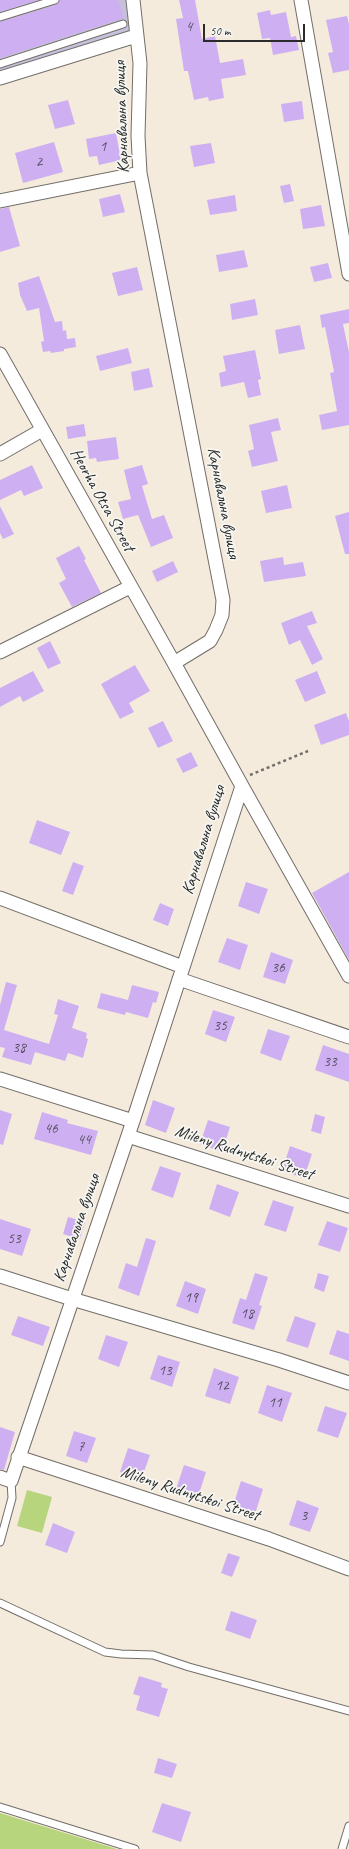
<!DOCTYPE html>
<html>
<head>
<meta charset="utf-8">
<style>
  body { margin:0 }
  #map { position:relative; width:349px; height:1849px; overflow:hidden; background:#f5ebdc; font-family:Caveat,sans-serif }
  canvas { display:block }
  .scale { position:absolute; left:203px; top:24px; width:102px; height:18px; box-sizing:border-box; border:2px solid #2b2b2b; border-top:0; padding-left:5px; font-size:12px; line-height:14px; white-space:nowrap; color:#2b2b2b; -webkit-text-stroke:3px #f6f6f2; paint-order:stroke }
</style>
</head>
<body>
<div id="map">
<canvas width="349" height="1849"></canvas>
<div class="scale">50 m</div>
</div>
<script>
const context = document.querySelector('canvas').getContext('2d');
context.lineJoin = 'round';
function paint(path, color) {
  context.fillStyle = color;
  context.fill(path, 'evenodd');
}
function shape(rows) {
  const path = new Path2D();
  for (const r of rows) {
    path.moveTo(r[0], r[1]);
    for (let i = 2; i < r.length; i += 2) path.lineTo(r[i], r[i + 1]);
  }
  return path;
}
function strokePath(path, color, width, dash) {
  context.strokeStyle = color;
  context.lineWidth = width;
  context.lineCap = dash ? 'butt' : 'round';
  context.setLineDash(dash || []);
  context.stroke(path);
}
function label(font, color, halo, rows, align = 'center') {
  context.font = font + ' Caveat,sans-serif';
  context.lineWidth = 3.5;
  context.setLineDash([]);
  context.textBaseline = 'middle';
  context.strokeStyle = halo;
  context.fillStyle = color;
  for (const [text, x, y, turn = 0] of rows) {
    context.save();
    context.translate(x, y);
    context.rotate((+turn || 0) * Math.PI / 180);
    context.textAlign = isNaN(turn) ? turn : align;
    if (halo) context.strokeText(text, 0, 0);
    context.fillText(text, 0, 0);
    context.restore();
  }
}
const industrial = shape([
  [0,0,127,0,132,32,0,74]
]);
const green = shape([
  [27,1490,52,1497,42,1533,17,1526],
  [0,1813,117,1849,0,1849]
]);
const building = shape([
  [0,0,38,0,0,12],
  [60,0,118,0,124,18,0,58,0,22,56,5],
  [179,0,195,0,202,39,215,36,220,63,243,59,246,75,221,79,224,98,209,101,208,97,194,100,188,71,184,71,176,19,183,18],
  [270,10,271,15,286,12,291,37,296,36,299,50,273,55,270,38,262,39,257,13],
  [347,16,349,24,349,70,333,73,328,53,333,52,326,20],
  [68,100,75,124,55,129,48,105],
  [302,101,304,119,284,122,281,104],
  [116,133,121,160,99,165,97,156,89,157,86,139],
  [54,142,63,172,23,183,15,153],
  [211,143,215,163,194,167,190,146],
  [290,184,294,201,284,203,280,186],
  [120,194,125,212,103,217,99,199],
  [235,195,237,211,210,215,207,200],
  [321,205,325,226,303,229,300,209],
  [9,207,20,246,0,252,0,209],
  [244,250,248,267,219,272,216,255],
  [328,263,332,278,314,282,310,267],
  [137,267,143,290,118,296,112,273],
  [39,276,55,322,62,321,63,331,66,330,67,339,75,338,76,347,64,349,64,351,51,353,50,351,43,352,41,342,44,341,39,308,27,311,20,295,18,283],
  [255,299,258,315,232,320,230,304],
  [349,309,349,323,343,324,349,352,349,425,322,430,319,415,337,411,330,373,334,372,325,327,322,328,320,315],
  [300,325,305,349,279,354,275,330],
  [128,348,132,363,100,371,96,356],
  [255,350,261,379,258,380,261,395,248,398,244,382,221,387,219,373,226,371,223,356],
  [149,368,153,387,134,391,131,372],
  [278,418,281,430,271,432,278,461,252,467,248,451,254,449,249,425],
  [84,424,86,436,68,439,66,427],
  [116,437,119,459,97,462,96,458,89,459,87,441],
  [32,465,43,488,24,496,21,490,0,500,0,480],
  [142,465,148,484,142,486,152,519,164,515,173,538,151,547,138,515,123,519,118,502,131,499,124,470],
  [287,485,292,508,266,513,261,491],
  [0,506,14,534,3,539,0,533],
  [349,512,349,554,345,554,335,516],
  [79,546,86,559,84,560,101,593,72,607,59,583,66,579,56,558],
  [283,557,284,565,303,562,306,576,264,582,260,561],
  [173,561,178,572,157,582,152,571],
  [312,611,317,623,307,626,323,659,312,665,300,640,289,645,281,623],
  [50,641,61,663,48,669,37,648],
  [135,665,150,691,129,703,134,712,120,719,101,684],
  [33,671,44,691,23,702,20,696,0,707,0,688],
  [317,671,326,693,305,702,295,680],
  [346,713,349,721,349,735,321,745,314,725],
  [163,721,173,741,158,748,148,728],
  [191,752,198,766,183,773,176,759],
  [37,820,70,832,61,855,29,843],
  [73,862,84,866,73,895,62,891],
  [349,872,349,960,312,893],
  [246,882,268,889,259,914,238,906],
  [160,903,174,909,168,926,153,920],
  [227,938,248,945,240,970,218,962],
  [271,952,293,960,285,984,263,977],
  [6,982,17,985,4,1030,49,1044,58,1015,54,1014,58,999,79,1006,72,1028,87,1033,86,1038,88,1039,83,1058,68,1053,65,1061,35,1052,31,1065,2,1057,5,1048,0,1047,0,1005],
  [132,985,159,992,156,1003,153,1002,148,1018,126,1012,125,1015,97,1008,101,993,128,1000],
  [213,1010,235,1017,226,1042,205,1034],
  [268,1029,290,1036,281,1061,260,1053],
  [323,1045,349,1054,349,1082,315,1070],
  [153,1100,175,1108,166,1133,145,1125],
  [0,1110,12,1114,3,1145,0,1144],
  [42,1112,68,1120,67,1123,98,1131,91,1155,34,1139],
  [315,1114,325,1117,321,1134,311,1131],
  [208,1120,230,1127,222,1152,200,1144],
  [290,1146,312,1154,304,1178,282,1171],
  [160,1166,181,1173,173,1198,151,1190],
  [217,1184,239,1192,230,1217,209,1209],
  [273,1200,294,1207,286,1232,264,1225],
  [68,1217,85,1222,80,1239,63,1234],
  [0,1219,31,1229,22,1256,0,1249],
  [327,1221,348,1228,340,1252,318,1245],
  [146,1238,156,1241,139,1296,118,1288,126,1263,137,1267],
  [255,1273,268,1277,259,1305,262,1306,254,1330,232,1323,240,1298,246,1300],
  [318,1273,329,1276,324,1292,314,1288],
  [185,1281,206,1289,198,1314,176,1306],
  [18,1316,50,1327,43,1346,11,1335],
  [295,1316,316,1323,308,1348,286,1341],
  [337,1330,349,1334,349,1361,329,1354],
  [106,1335,128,1342,119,1367,98,1359],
  [158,1355,180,1362,172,1387,150,1379],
  [214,1368,239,1377,230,1404,205,1396],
  [267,1385,292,1393,282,1422,258,1413],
  [325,1406,347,1413,338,1438,317,1431],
  [0,1427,15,1432,4,1470,0,1469],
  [74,1431,96,1438,87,1463,66,1456],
  [128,1448,150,1455,141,1480,120,1472],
  [184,1465,206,1472,198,1497,176,1489],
  [241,1481,263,1489,255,1514,233,1506],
  [297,1500,319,1508,310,1532,289,1525],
  [53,1523,75,1532,67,1553,45,1545],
  [228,1553,240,1557,232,1577,221,1573],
  [231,1611,257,1620,250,1639,225,1630],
  [139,1676,162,1683,161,1687,168,1689,159,1717,136,1710,140,1696,133,1694],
  [158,1758,177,1764,172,1778,154,1773],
  [162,1803,191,1812,181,1842,152,1832]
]);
const path = shape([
  [250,775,308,751]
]);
const service = shape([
  [0,17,55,0],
  [0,64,123,24],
  [0,1542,12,1498,11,1481],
  [0,1603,105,1652,121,1654,153,1655,189,1667,349,1711],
  [0,1807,135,1849],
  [342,1849,349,1826]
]);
const minor = shape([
  [301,0,349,274],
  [0,78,136,36],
  [0,201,140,173],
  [0,354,174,663],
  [0,454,42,430],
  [0,652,130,587],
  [242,786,349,976],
  [0,898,183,967],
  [179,979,349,1037],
  [0,1079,133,1121],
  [128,1136,349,1206],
  [0,1276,72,1299,279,1360,349,1383],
  [18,1457,269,1539,349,1569],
  [0,1477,11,1481,133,1121,242,786,174,663,210,641,216,630,222,615,223,600,140,173,138,136,140,63,133,0]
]);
const numberNames = [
  ["4",189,27],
  ["1",103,147],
  ["2",39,162],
  ["36",278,968],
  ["35",220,1026],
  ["38",19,1048],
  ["33",330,1062],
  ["46",51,1129],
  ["44",84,1140],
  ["53",14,1239],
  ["19",191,1298],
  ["18",247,1314],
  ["13",165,1371],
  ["12",222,1386],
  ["11",275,1403],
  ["7",81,1447],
  ["3",304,1516]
];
const streetNames = [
  ["Карнавальна вулиця",122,117,-92],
  ["Heorha Otsa Street",102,500,61],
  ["Карнавальна вулиця",223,503,79],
  ["Карнавальна вулиця",204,840,-73],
  ["Mileny Rudnytskoi Street",244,1153,18],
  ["Карнавальна вулиця",77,1228,-71],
  ["Mileny Rudnytskoi Street",190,1494,18]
];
paint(industrial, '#c6c0da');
paint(green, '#b6d57c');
paint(building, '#ceb0f2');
strokePath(service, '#726e69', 9);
strokePath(minor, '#726e69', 15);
strokePath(path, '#726e69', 2.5, [3, 3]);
strokePath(service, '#fff', 7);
strokePath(minor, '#fff', 13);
label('15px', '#544c5d', null, numberNames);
label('17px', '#2b2b2b', '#f6f6f2', streetNames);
</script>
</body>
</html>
